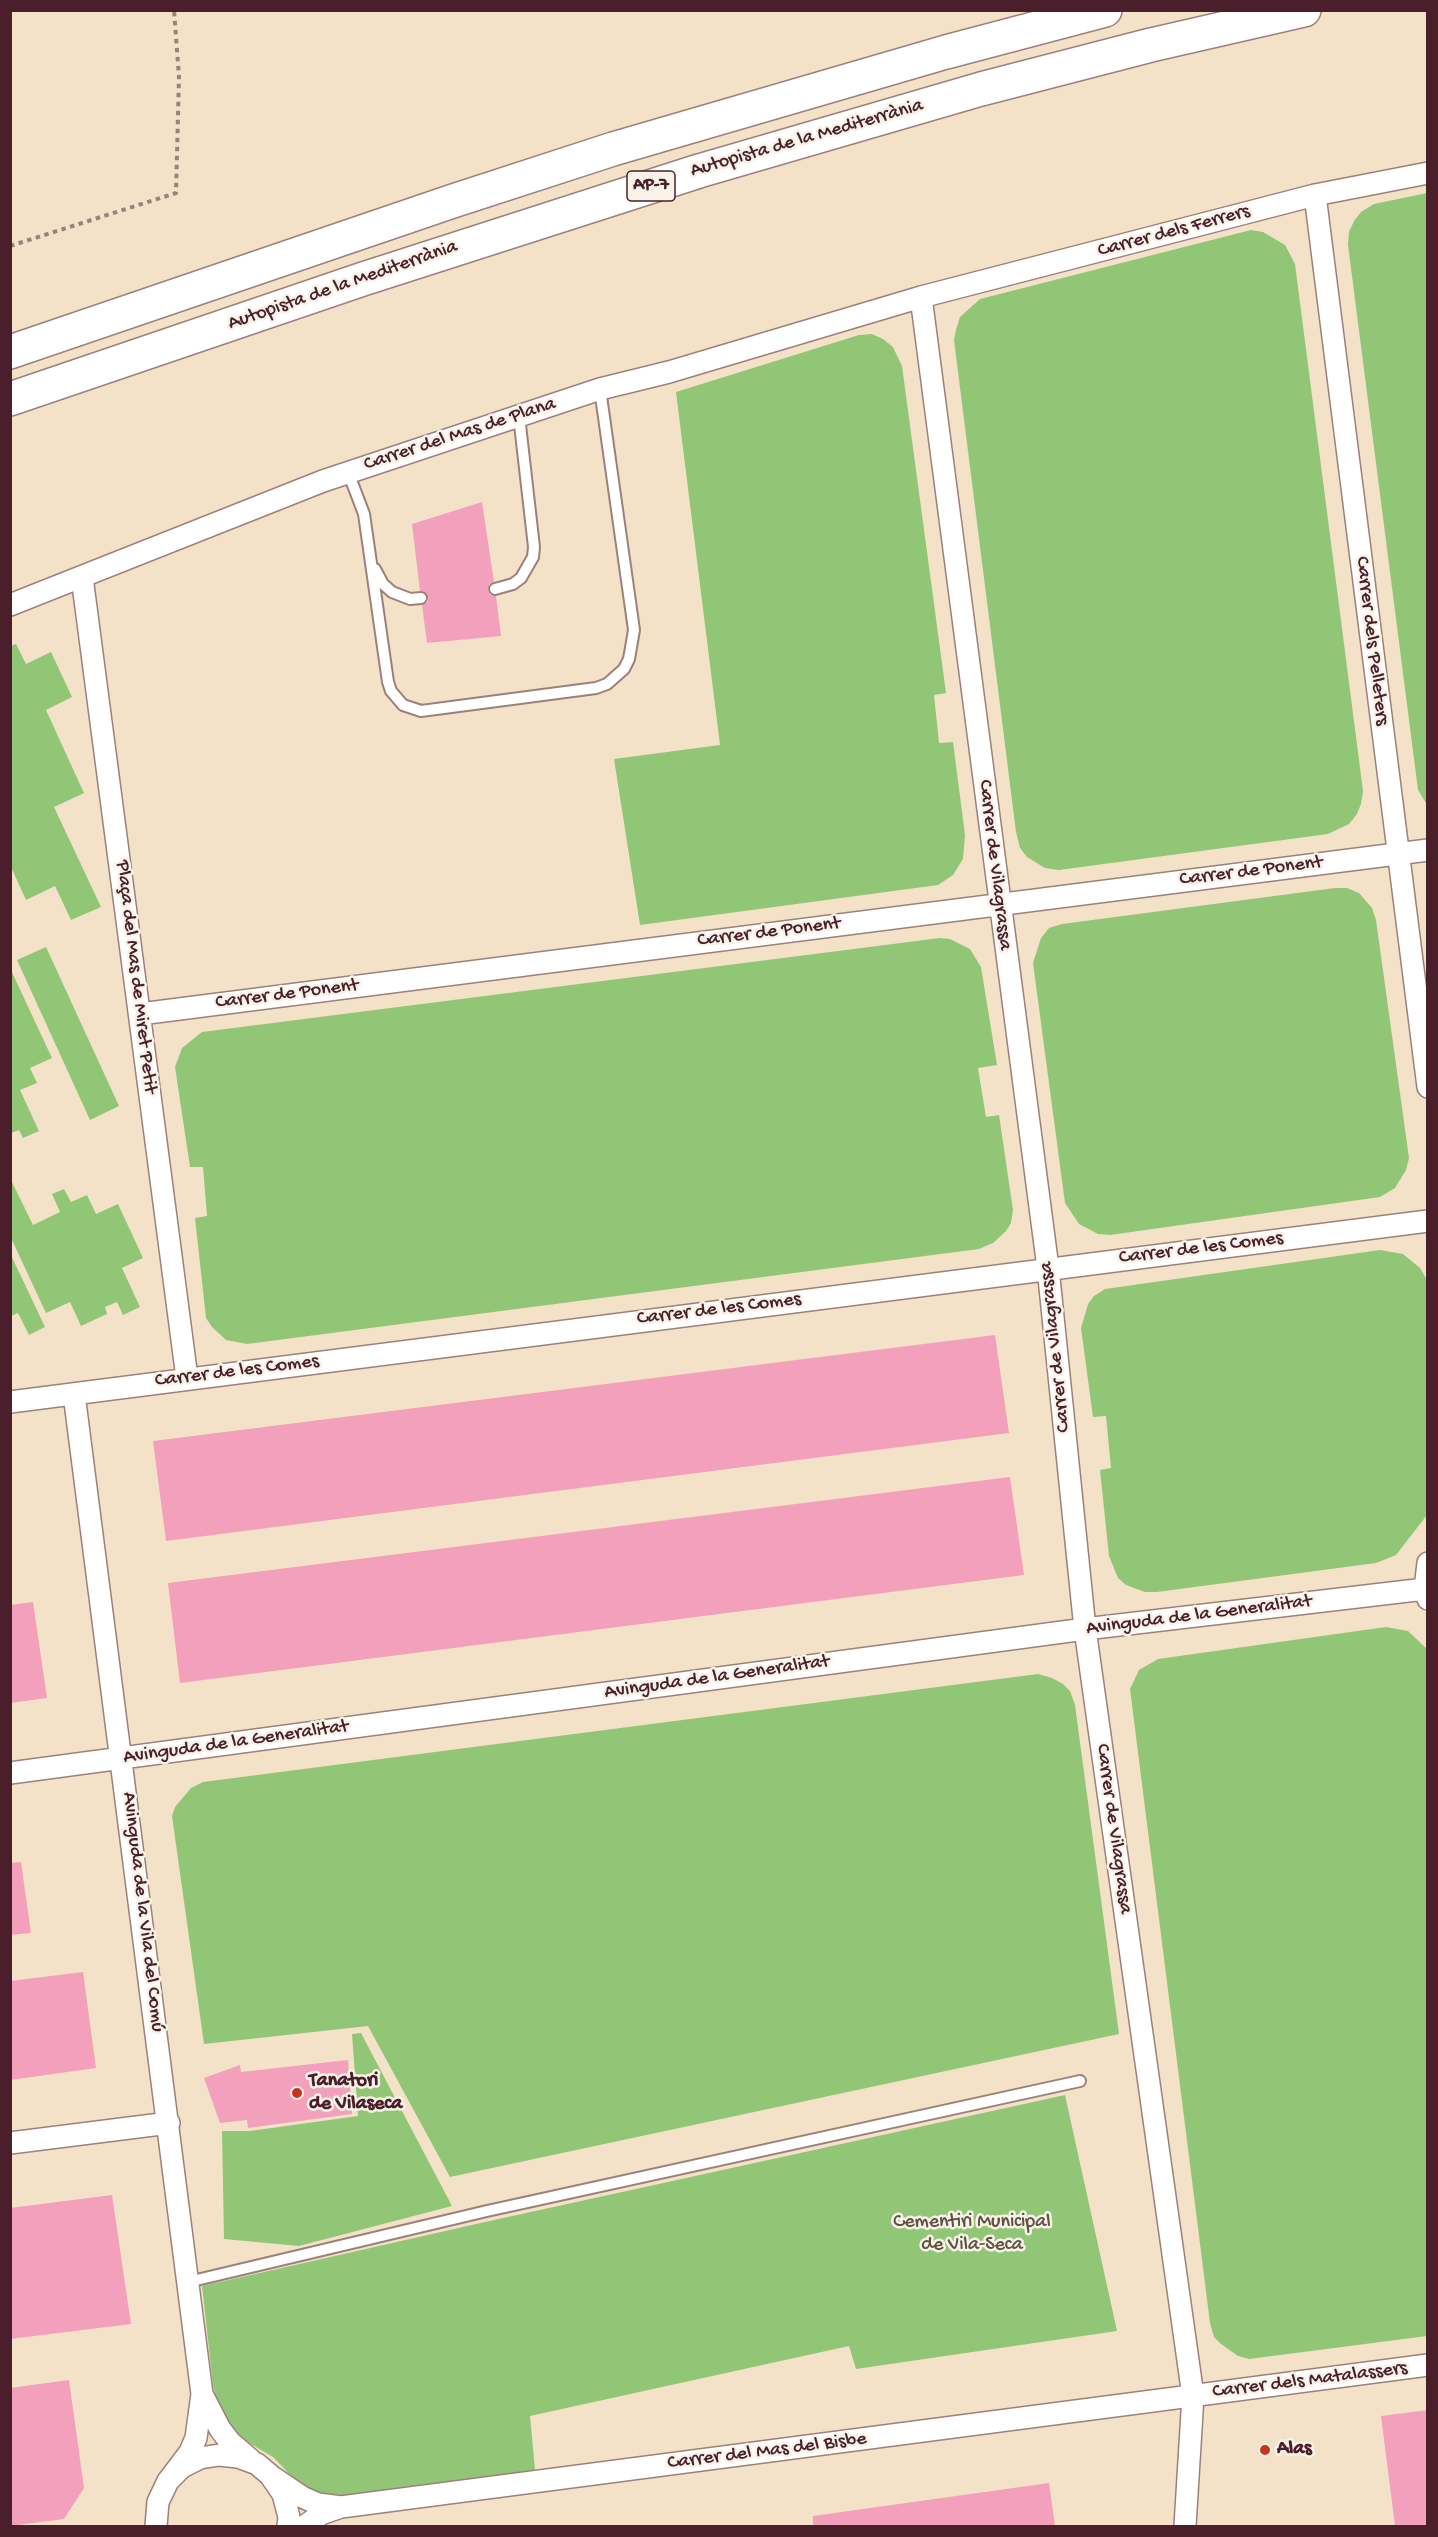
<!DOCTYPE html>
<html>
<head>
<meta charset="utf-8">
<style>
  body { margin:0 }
  #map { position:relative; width:1438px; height:2537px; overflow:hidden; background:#f3e2c8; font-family:"Gochi Hand",sans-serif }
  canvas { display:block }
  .frame { position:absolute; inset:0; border:12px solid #4a1f2b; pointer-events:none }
</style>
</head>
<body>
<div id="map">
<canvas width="1438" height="2537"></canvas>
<div class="frame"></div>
</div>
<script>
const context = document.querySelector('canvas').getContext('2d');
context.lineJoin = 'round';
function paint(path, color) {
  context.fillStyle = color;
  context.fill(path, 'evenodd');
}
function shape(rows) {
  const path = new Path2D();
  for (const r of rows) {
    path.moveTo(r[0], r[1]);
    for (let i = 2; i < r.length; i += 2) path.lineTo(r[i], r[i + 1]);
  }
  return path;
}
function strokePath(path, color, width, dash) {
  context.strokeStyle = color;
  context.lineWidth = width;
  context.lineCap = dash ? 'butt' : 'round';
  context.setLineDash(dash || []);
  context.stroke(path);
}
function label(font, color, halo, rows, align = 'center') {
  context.font = font + ' "Gochi Hand",sans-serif';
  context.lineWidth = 5;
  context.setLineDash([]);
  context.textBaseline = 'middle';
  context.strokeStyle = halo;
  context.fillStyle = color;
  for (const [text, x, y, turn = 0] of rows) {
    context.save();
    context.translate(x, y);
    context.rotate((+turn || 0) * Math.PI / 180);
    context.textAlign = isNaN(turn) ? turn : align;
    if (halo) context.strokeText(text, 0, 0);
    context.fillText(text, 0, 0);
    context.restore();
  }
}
const green = shape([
  [1427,193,1428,193,1427,805,1418,790,1348,245,1349,232,1354,221,1361,212,1374,204],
  [1251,230,1263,232,1285,245,1295,264,1363,791,1361,804,1357,814,1349,824,1328,834,1059,870,1045,868,1027,857,1020,848,1016,832,954,340,956,330,960,317,980,299],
  [872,334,883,339,893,347,902,366,946,693,934,695,939,743,953,742,965,835,963,859,953,875,938,885,640,925,614,759,720,745,676,392,859,335],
  [16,644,26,664,51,652,72,697,46,710,84,793,54,807,101,907,71,920,55,886,26,900,11,867,10,646],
  [1335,888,1347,888,1359,893,1372,908,1376,920,1409,1158,1406,1170,1395,1188,1380,1197,1110,1235,1098,1234,1079,1224,1065,1203,1033,963,1041,938,1049,928,1062,924],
  [940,938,950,939,970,949,981,967,997,1065,978,1068,986,1117,999,1115,1013,1210,1011,1223,1006,1231,993,1243,979,1249,247,1344,226,1340,212,1327,206,1318,195,1218,207,1216,203,1167,190,1167,175,1067,182,1048,202,1032],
  [46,947,119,1106,90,1120,17,960],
  [10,968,52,1058,30,1068,37,1083,20,1090,39,1131,23,1138,19,1130,11,1133],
  [10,1178,33,1225,60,1212,52,1194,64,1189,71,1202,87,1195,96,1214,118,1204,143,1258,122,1268,140,1307,123,1315,117,1302,105,1307,107,1314,81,1326,70,1302,46,1313,11,1238],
  [1380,1250,1403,1254,1420,1268,1427,1280,1427,1515,1396,1555,1376,1563,1157,1592,1145,1592,1126,1585,1118,1578,1109,1556,1100,1470,1111,1468,1106,1416,1093,1417,1081,1328,1088,1304,1094,1296,1105,1289],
  [10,1253,45,1327,29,1335,18,1313,11,1316],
  [1386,1627,1408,1631,1427,1649,1427,2336,1249,2359,1238,2356,1221,2344,1214,2337,1210,2323,1130,1689,1139,1670,1158,1659],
  [1038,1674,1052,1678,1063,1684,1070,1691,1075,1705,1119,2034,450,2177,368,2026,204,2044,172,1816,175,1807,191,1788,203,1782],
  [361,2033,452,2206,299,2246,224,2239,222,2131,250,2131,358,2116,352,2034],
  [1065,2095,1117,2331,856,2369,849,2346,530,2416,535,2470,340,2496,325,2496,300,2485,273,2457,232,2433,217,2403,213,2385,202,2286,485,2222]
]);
const building = shape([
  [482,502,494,582,489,584,488,590,490,595,496,596,501,636,427,643,422,605,428,602,428,597,425,592,420,591,412,524],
  [995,1335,1009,1433,166,1541,153,1441],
  [1010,1477,1024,1575,180,1683,168,1583],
  [33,1602,47,1698,10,1703,10,1605],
  [21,1862,31,1933,10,1935,10,1863],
  [83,1972,96,2068,10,2080,10,1981],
  [348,2060,352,2114,248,2128,247,2120,220,2123,204,2078,240,2065,241,2072],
  [112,2195,131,2324,10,2339,10,2208],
  [69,2380,84,2488,64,2519,10,2526,10,2388],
  [1428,2410,1428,2526,1395,2526,1381,2416],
  [1049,2483,1055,2526,813,2526,813,2516]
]);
const path = shape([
  [10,246,176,193,179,77,174,10]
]);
const service = shape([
  [348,472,364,514,388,682,391,691,403,705,421,711,596,688,607,684,624,669,629,659,634,630,600,389],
  [375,569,383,584,392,592,410,599,421,598],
  [495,589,513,584,521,578,533,557,534,547,519,416],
  [188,2282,487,2211,1080,2081]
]);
const minor = shape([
  [1315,195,1428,1087],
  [921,297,1048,1268,1085,1629,1193,2396,1185,2526],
  [82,577,187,1378],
  [10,605,323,481,600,389,669,372,921,297,1315,195,1428,173],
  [140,1014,1428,850],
  [74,1394,202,2394,196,2438,190,2452,168,2481],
  [10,1402,1428,1221],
  [1428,1563,1425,1589,1428,1599],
  [10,1773,1085,1629,1425,1589],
  [10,2143,169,2123],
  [202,2394,220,2429,230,2442,251,2460],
  [274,2478,302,2497,318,2504,341,2507],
  [156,2526,158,2502,168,2481,182,2467,200,2458,219,2455,238,2457,257,2464,270,2475,283,2494,289,2517,288,2526],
  [305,2526,321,2514,341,2507,1428,2365]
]);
const motorway = shape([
  [10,352,453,201,613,149,946,52,1105,10],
  [10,399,363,279,699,171,981,89,1151,45,1304,10]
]);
const markers = [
  [297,2093,6,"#c8321e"],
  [1265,2450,6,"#c8321e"]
];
const shields = [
  [651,186,48]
];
const shieldNames = [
  ["AP-7",651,186]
];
const streetNames = [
  ["Autopista de la Mediterrània",807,139,-16],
  ["Carrer dels Ferrers",1174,232,-15],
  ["Autopista de la Mediterrània",343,286,-19],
  ["Carrer del Mas de Plana",460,435,-18],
  ["Carrer dels Pelleters",1371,641,83],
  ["Carrer de Vilagrassa",994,865,83],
  ["Carrer de Ponent",1251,872,-7],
  ["Carrer de Ponent",769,933,-7],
  ["Plaça del Mas de Miret Petit",135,977,83],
  ["Carrer de Ponent",287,995,-7],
  ["Carrer de les Comes",1201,1249,-7],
  ["Carrer de les Comes",719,1310,-7],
  ["Carrer de Vilagrassa",1056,1347,-96],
  ["Carrer de les Comes",237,1372,-7],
  ["Avinguda de la Generalitat",1199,1616,-7],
  ["Avinguda de la Generalitat",717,1678,-8],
  ["Avinguda de la Generalitat",236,1743,-8],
  ["Carrer de Vilagrassa",1113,1829,82],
  ["Avinguda de la Vila del Comú",142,1912,83],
  ["Carrer dels Matalassers",1310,2381,-7],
  ["Carrer del Mas del Bisbe",767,2452,-7]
];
const poiNames = [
  ["Tanatori",309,2082],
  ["de Vilaseca",309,2105],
  ["Alas",1277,2450]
];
const parkNames = [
  ["Cementiri Municipal",972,2223],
  ["de Vila-Seca",972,2246]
];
paint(green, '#92c677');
paint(building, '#f3a0bd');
strokePath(service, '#9e807a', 14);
strokePath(minor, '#9e807a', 24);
strokePath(motorway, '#9e807a', 36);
strokePath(path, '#9e807a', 4, [4.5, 4.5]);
strokePath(service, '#fff', 10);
strokePath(minor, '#fff', 21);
strokePath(motorway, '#fff', 33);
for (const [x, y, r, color] of markers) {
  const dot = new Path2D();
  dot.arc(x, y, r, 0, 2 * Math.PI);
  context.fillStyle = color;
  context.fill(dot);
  strokePath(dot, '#f7f3e8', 2);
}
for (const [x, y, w] of shields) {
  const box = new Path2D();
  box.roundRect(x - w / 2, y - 15, w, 30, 4.5);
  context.fillStyle = '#f7f3e8';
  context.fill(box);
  strokePath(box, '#4a1f2b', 1.5);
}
label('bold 18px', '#4a1f2b', null, shieldNames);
label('20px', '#4a1f2b', '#f7f3e8', streetNames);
label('bold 20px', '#4a1f2b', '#f7f3e8', poiNames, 'left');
label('20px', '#605142', '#f7f3e8', parkNames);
</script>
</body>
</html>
